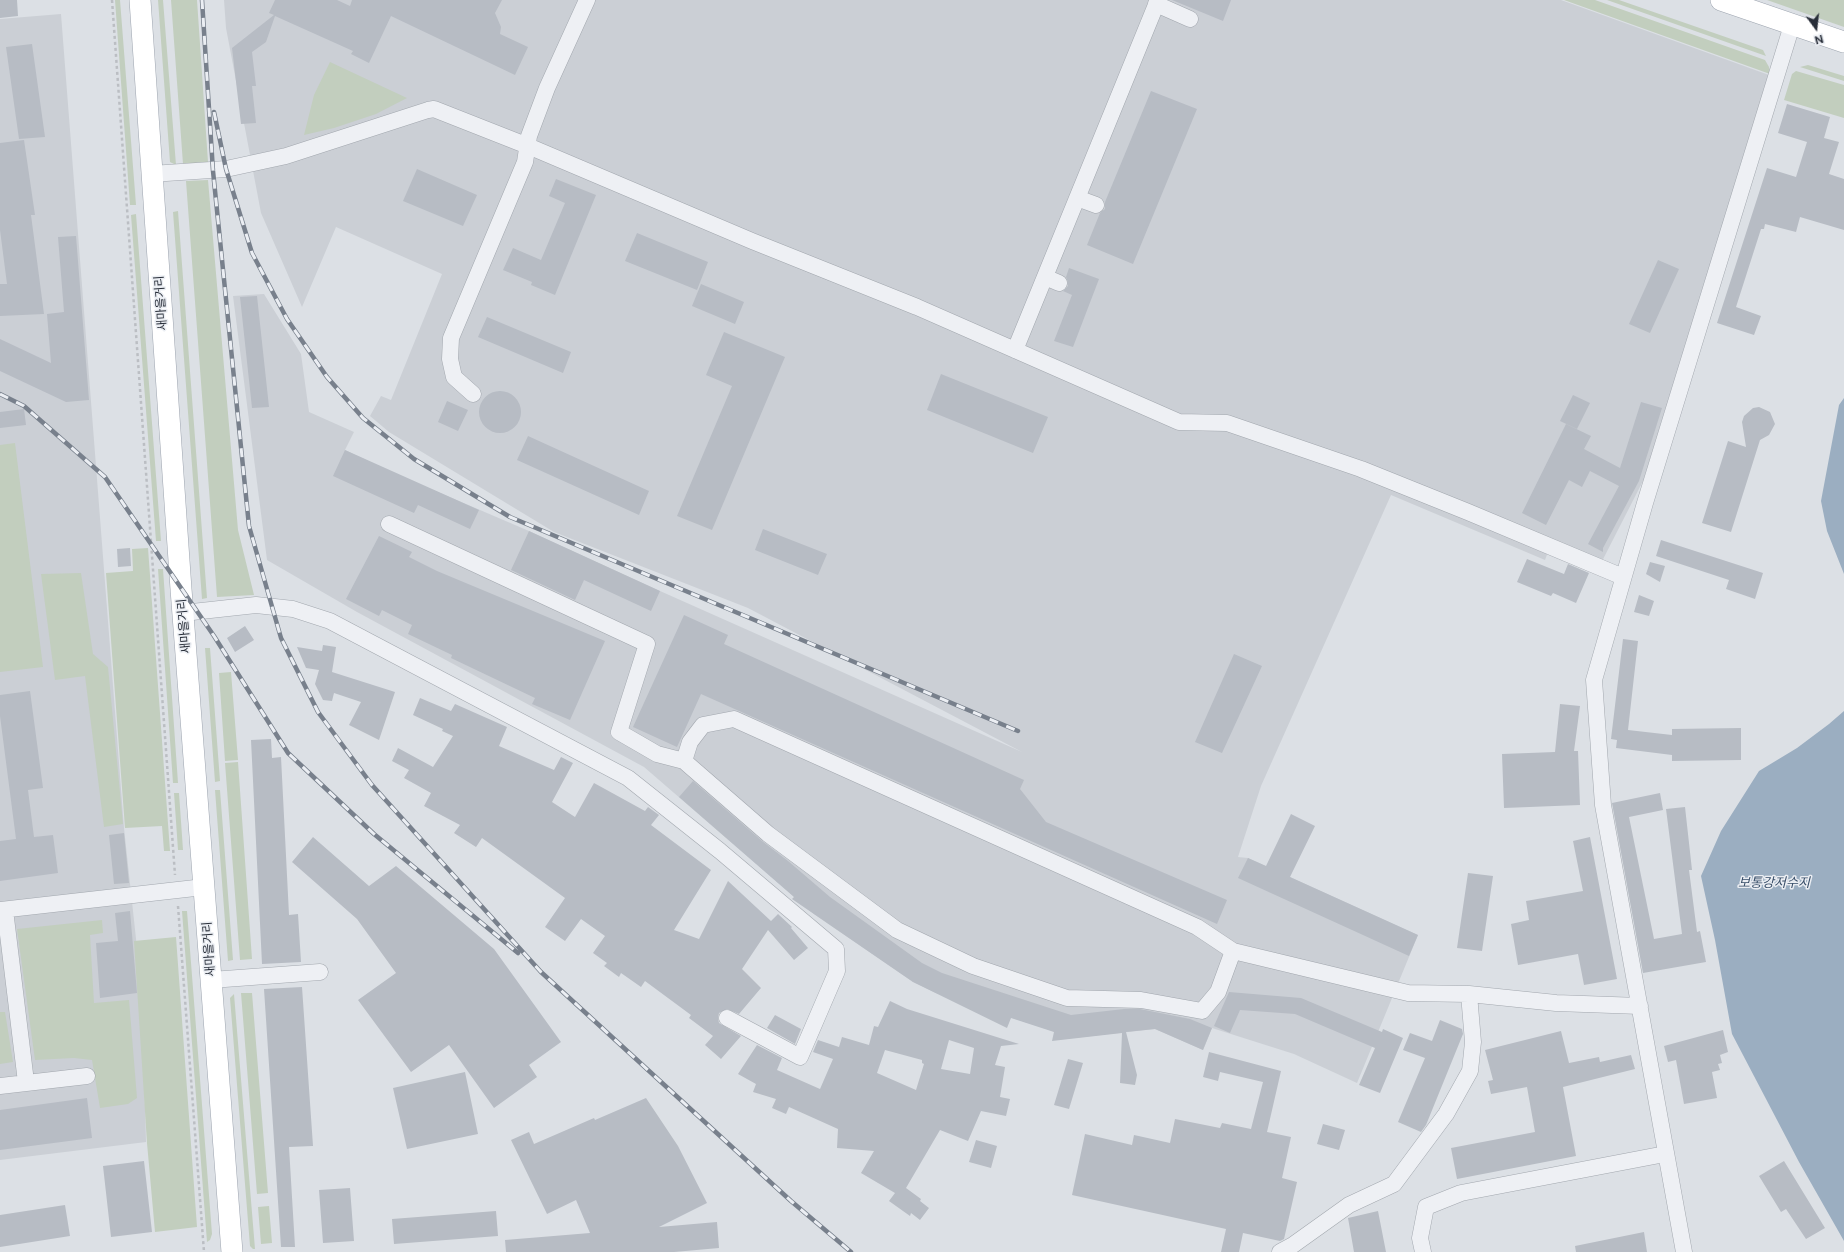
<!DOCTYPE html>
<html>
<head>
<meta charset="utf-8">
<style>
  body { margin:0 }
  #map { position:relative; width:1844px; height:1252px; overflow:hidden; background:#dce0e5; font-family:"Public Sans",sans-serif }
  canvas { display:block }
  .north { position:absolute; left:1796px; top:8px; width:40px; height:40px; -webkit-text-stroke:3px #ebeef3; paint-order:stroke; rotate:165deg; font-size:11px; font-weight:700; line-height:16px; text-align:center; color:#282e39 }
  .north::after { content:''; display:block; margin:auto; width:14px; height:18px; background:#282e39; clip-path:polygon(50% 0,100% 100%,50% 72%,0 100%) }
</style>
</head>
<body>
<div id="map">
<canvas width="1844" height="1252"></canvas>
<div class="north">N</div>
</div>
<script>
const context = document.querySelector('canvas').getContext('2d');
context.lineJoin = 'round';
function paint(path, color) {
  context.fillStyle = color;
  context.fill(path, 'evenodd');
}
function shape(rows) {
  const path = new Path2D();
  for (const r of rows) {
    if (r.length === 3) {
      path.moveTo(r[0] + r[2], r[1]);
      path.arc(r[0], r[1], r[2], 0, 2 * Math.PI);
      continue;
    }
    path.moveTo(r[0], r[1]);
    for (let i = 2; i < r.length; i += 2) path.lineTo(r[i], r[i + 1]);
  }
  return path;
}
function strokePath(path, color, width, dash) {
  context.strokeStyle = color;
  context.lineWidth = width;
  context.lineCap = dash ? 'butt' : 'round';
  context.setLineDash(dash || []);
  context.stroke(path);
}
function label(font, color, halo, rows, align = 'center') {
  context.font = font + ' "Public Sans","Noto Sans KR",sans-serif';
  context.lineWidth = 3;
  context.setLineDash([]);
  context.textBaseline = 'middle';
  context.strokeStyle = halo;
  context.fillStyle = color;
  for (const [text, x, y, turn = 0] of rows) {
    context.save();
    context.translate(x, y);
    context.rotate((+turn || 0) * Math.PI / 180);
    context.textAlign = isNaN(turn) ? turn : align;
    if (halo) context.strokeText(text, 0, 0);
    context.fillText(text, 0, 0);
    context.restore();
  }
}
const built = shape([
  [224,0,1561,0,1769,75,1644,479,1597,571,1548,552,1545,560,1391,495,1261,786,1238,857,1248,858,1418,935,1357,1083,1294,1054,1212,1028,1203,1050,1155,1029,1074,1038,936,993,913,982,814,914,644,767,357,612,267,560,233,296,264,294,301,354,309,412,354,432,345,450,424,487,431,489,529,531,660,591,1022,752,748,608,554,532,389,432,370,416,381,396,391,400,442,274,336,227,302,307,261,213,226,28],
  [61,14,124,828,142,994,146,1142,0,1160,0,19]
]);
const green = shape([
  [115,0,120,0,136,205,130,205],
  [158,0,163,0,176,165,170,162],
  [171,0,197,0,208,162,183,164],
  [1564,0,1595,0,1765,60,1769,67,1770,74],
  [1607,0,1619,0,1763,50,1766,56],
  [1767,0,1844,0,1844,27],
  [330,62,407,98,376,114,334,128,304,135,314,95],
  [1808,65,1844,76,1844,81,1800,67],
  [1796,71,1844,85,1844,118,1784,100,1792,74],
  [208,180,238,530,254,595,217,597,186,181],
  [178,211,207,598,202,599,173,212],
  [136,214,161,541,156,541,131,215],
  [15,443,43,667,0,672,0,445],
  [148,548,170,851,164,851,162,826,125,828,106,573,133,571,132,549],
  [158,569,163,569,178,783,173,783],
  [81,573,93,654,108,667,123,824,104,827,85,676,55,680,41,574],
  [205,648,210,648,220,781,215,782],
  [231,672,238,760,225,761,219,673],
  [238,762,252,959,240,960,225,763],
  [215,790,220,790,233,960,228,961],
  [174,793,179,793,183,850,178,850],
  [182,911,187,911,212,1234,210,1240,207,1242],
  [102,920,103,933,90,935,94,1003,129,1000,137,1098,128,1104,100,1108,92,1060,74,1058,35,1060,17,929],
  [176,937,197,1227,155,1232,147,1143,134,941],
  [241,993,252,993,268,1193,257,1194],
  [234,994,255,1249,253,1249,250,1246,230,998],
  [0,1012,5,1012,13,1062,0,1064],
  [269,1206,272,1243,261,1244,258,1207]
]);
const water = shape([
  [1844,398,1844,574,1827,531,1821,501,1839,405],
  [1844,711,1844,1241,1799,1162,1732,1034,1715,940,1701,876,1721,831,1759,771,1797,748,1829,724]
]);
const building = shape([
  [0,0,17,0,18,16,0,18],
  [275,0,337,0,350,6,352,0,502,0,495,13,501,27,500,34,528,47,515,75,391,16,369,63,351,54,353,51,275,16,266,42,252,52,256,86,252,86,256,123,241,124,232,48,274,15,269,13],
  [1172,0,1231,0,1223,21],
  [32,44,45,137,19,139,6,47],
  [1151,91,1197,109,1133,264,1087,245,1100,213,1105,209,1105,202],
  [1787,104,1830,117,1824,138,1839,142,1829,174,1844,179,1844,230,1800,217,1796,232,1765,224,1764,229,1761,229,1736,307,1761,316,1754,335,1717,323,1767,168,1796,177,1807,142,1778,133],
  [24,140,35,215,31,215,44,314,0,316,0,284,7,284,0,230,0,143],
  [417,169,477,195,463,226,403,201],
  [556,179,596,195,555,295,531,285,532,282,503,270,513,248,541,260,565,203,549,196],
  [637,233,708,262,697,290,625,261],
  [76,236,89,400,66,402,0,371,0,339,51,363,47,314,64,312,58,237],
  [1658,260,1679,269,1650,333,1629,324],
  [1069,268,1099,279,1073,347,1054,341,1072,295,1063,291,1068,286,1068,282,1066,277],
  [701,284,744,302,735,324,692,306],
  [257,296,269,407,252,408,240,297],
  [487,317,571,352,563,373,478,337],
  [724,332,785,357,712,530,677,516,732,386,706,375],
  [941,374,1048,417,1033,453,927,410],
  [500,412,21],
  [1573,395,1590,403,1577,429,1560,421],
  [447,401,468,410,458,431,438,422],
  [1641,402,1662,408,1639,481,1603,548,1603,552,1588,544,1619,486,1590,471,1582,487,1569,480,1546,525,1522,513,1566,424,1591,436,1584,449,1620,468],
  [1759,407,1770,412,1775,424,1769,435,1760,440,1731,532,1702,523,1728,441,1746,447,1742,422,1744,416,1753,408],
  [24,409,26,425,0,428,0,412],
  [528,436,649,491,639,515,517,460],
  [345,450,479,510,470,529,418,505,414,513,333,476],
  [763,529,827,554,818,575,755,550],
  [529,531,660,591,651,611,584,580,575,600,511,570],
  [379,536,412,552,409,557,437,571,605,641,570,720,532,704,535,698,451,658,452,655,408,634,412,625,382,610,379,616,346,599],
  [1661,540,1763,573,1755,599,1726,589,1729,580,1656,556],
  [130,548,131,566,118,567,117,549],
  [1527,559,1564,574,1568,564,1589,573,1576,603,1553,593,1551,596,1517,582],
  [1650,562,1665,566,1660,582,1646,574],
  [1639,595,1654,601,1649,616,1634,612],
  [684,615,728,635,724,644,1024,780,1020,789,1046,822,1227,900,1217,924,701,694,677,747,633,727],
  [245,626,254,640,235,652,227,638],
  [1623,639,1638,641,1628,730,1672,735,1672,729,1741,728,1741,760,1672,761,1672,755,1616,748,1617,740,1611,739],
  [323,645,336,647,332,672,395,692,379,740,349,725,361,702,334,693,332,701,323,700,315,684,319,670,306,668,297,647,322,651],
  [1234,654,1262,666,1222,753,1195,742],
  [30,691,43,788,28,790,34,837,53,835,58,873,0,881,0,841,16,839,0,716,0,695],
  [420,698,451,711,455,704,507,727,499,746,554,770,561,757,573,763,552,802,575,817,594,783,645,811,648,807,659,815,651,825,711,870,674,930,699,939,728,881,771,921,778,914,792,927,791,928,808,948,794,960,768,930,742,969,761,988,739,1014,727,1009,719,1013,718,1018,719,1023,741,1036,721,1059,705,1045,713,1036,689,1018,691,1015,645,981,641,987,621,973,619,977,604,966,607,963,593,953,605,936,581,919,565,941,545,927,565,898,482,838,476,847,454,833,460,825,424,806,431,793,404,778,409,770,392,761,398,748,433,767,453,736,442,731,443,729,413,715],
  [1560,704,1580,706,1574,751,1578,751,1580,805,1504,808,1502,754,1555,752],
  [271,739,272,758,281,757,289,915,298,914,301,962,262,964,251,740],
  [693,781,762,841,788,861,830,897,922,963,942,973,1071,1015,1124,1009,1140,1009,1190,1019,1212,1028,1203,1050,1155,1029,1126,1032,1137,1075,1135,1085,1120,1083,1122,1033,1052,1041,1054,1032,1011,1018,1007,1028,913,982,792,899,794,897,679,797],
  [1660,793,1663,810,1629,817,1654,939,1682,934,1666,809,1685,807,1692,870,1689,870,1697,932,1700,931,1706,962,1643,973,1612,803],
  [1291,814,1315,826,1290,877,1418,935,1409,956,1238,878,1248,858,1266,866],
  [124,833,129,883,114,884,109,835],
  [313,837,369,886,396,866,494,949,561,1042,529,1065,537,1077,494,1108,449,1045,411,1072,358,1000,396,973,357,919,292,862],
  [1590,837,1617,979,1584,985,1578,954,1518,965,1511,924,1529,920,1526,901,1583,891,1573,841],
  [1468,873,1493,876,1482,951,1457,948],
  [130,911,137,993,100,998,96,943,118,941,115,913],
  [302,987,313,1146,289,1147,295,1247,281,1247,264,989],
  [1229,992,1301,998,1382,1032,1383,1029,1403,1038,1380,1093,1359,1085,1375,1048,1295,1014,1240,1010,1230,1033,1214,1026],
  [890,1001,907,1009,1019,1044,1001,1046,995,1065,1005,1067,1000,1097,1010,1099,1006,1116,981,1111,968,1141,940,1130,906,1188,921,1199,920,1201,929,1208,920,1220,911,1213,910,1216,889,1201,895,1193,861,1173,874,1151,837,1148,838,1129,789,1107,786,1114,772,1108,776,1099,753,1092,756,1084,738,1074,757,1045,782,1058,777,1070,820,1089,833,1059,813,1052,818,1040,839,1047,842,1037,869,1045,874,1026,878,1027],
  [949,1040,974,1048,970,1074,941,1069],
  [885,1050,922,1060,922,1063,924,1064,916,1090,877,1073],
  [775,1015,801,1029,795,1044,767,1028],
  [1440,1020,1462,1029,1463,1034,1426,1125,1421,1132,1398,1122,1425,1058,1403,1050,1410,1033,1432,1041],
  [1723,1030,1728,1052,1720,1055,1722,1063,1718,1064,1720,1070,1712,1072,1717,1098,1684,1104,1676,1060,1668,1062,1664,1046],
  [1561,1031,1569,1063,1599,1057,1600,1062,1631,1055,1635,1069,1563,1087,1576,1156,1457,1179,1451,1148,1535,1132,1527,1087,1491,1094,1488,1081,1493,1080,1485,1050],
  [1209,1052,1281,1071,1267,1132,1291,1137,1282,1178,1297,1182,1284,1239,1280,1241,1243,1233,1239,1252,1221,1252,1226,1229,1072,1195,1085,1134,1132,1145,1134,1135,1170,1143,1175,1119,1220,1128,1222,1123,1251,1129,1263,1082,1220,1072,1218,1081,1203,1077],
  [1068,1059,1083,1063,1069,1109,1054,1105],
  [465,1072,478,1134,407,1149,393,1088],
  [87,1098,92,1138,0,1150,0,1110],
  [646,1098,678,1146,707,1203,659,1227,717,1222,719,1248,674,1252,506,1252,505,1240,590,1233,576,1200,547,1214,511,1140,529,1132,534,1144,594,1118,595,1120],
  [1323,1124,1345,1130,1339,1150,1317,1144],
  [976,1140,997,1146,991,1168,969,1162],
  [144,1161,152,1232,111,1237,103,1166],
  [1784,1161,1825,1228,1806,1239,1786,1209,1781,1212,1759,1176],
  [350,1188,354,1241,323,1243,319,1190],
  [65,1205,70,1236,0,1247,0,1215],
  [496,1211,498,1236,394,1244,392,1219],
  [1378,1211,1386,1252,1354,1252,1348,1218],
  [1644,1232,1647,1252,1576,1252,1575,1246]
]);
const path = shape([
  [112,0,175,875],
  [178,906,204,1252]
]);
const minor = shape([
  [1156,4,1190,19],
  [151,174,226,169,286,156,428,110,434,109,528,146,752,241,917,307,1179,422,1227,423,1361,469,1468,512,1623,577],
  [1077,198,1096,205],
  [1045,277,1059,283],
  [1015,350,1158,0],
  [473,394,454,377,450,359,451,338,525,162,529,136,547,88,587,0],
  [389,524,647,644,619,732,657,754,684,761,690,742,703,725,734,719,1197,927,1233,951,1408,993,1469,994,1556,1003,1640,1006],
  [183,613,256,605,293,609,330,621,628,778,720,851,836,949,837,971,800,1057,727,1018],
  [684,761,768,834,897,930,973,966,1067,998,1141,1000,1202,1011,1218,992,1233,951],
  [0,910,204,887],
  [5,910,26,1082],
  [211,980,320,972],
  [0,1086,87,1076],
  [1280,1252,1293,1245,1349,1205,1394,1184,1446,1114,1470,1071,1473,1042,1469,994],
  [1423,1252,1420,1238,1426,1207,1461,1193,1665,1154],
  [1684,1252,1603,805,1594,680,1645,503,1792,25]
]);
const major = shape([
  [140,0,181,589,232,1252],
  [1721,0,1844,42]
]);
const rail = shape([
  [202,0,213,171,249,526,281,638,318,712,372,785,541,972,791,1201,851,1252],
  [214,112,226,169,252,253,287,319,327,377,363,418,414,459,510,517,1018,731],
  [0,394,24,406,105,477,214,636,288,753,374,834,518,953]
]);
const streetNames = [
  ["새마을거리",161,303,-94],
  ["새마을거리",184,626,-95],
  ["새마을거리",209,949,-94]
];
const waterNames = [
  ["보통강저수지",1774,883]
];
paint(built, '#cbcfd5');
paint(green, '#c2cebe');
paint(water, '#9baec1');
paint(building, '#b7bcc4');
strokePath(minor, '#a2a7ae', 17);
strokePath(major, '#9da4af', 22);
strokePath(path, '#bbbec3', 2.5, [3, 3]);
strokePath(minor, '#eef0f4', 16);
strokePath(major, '#fff', 21);
strokePath(rail, '#78808c', 4.5);
strokePath(rail, '#ebeef3', 3, [9]);
label('12px', '#282e39', '#ebeef3', streetNames);
label('italic 13px', '#374d68', '#ebeef3', waterNames);
</script>
</body>
</html>
